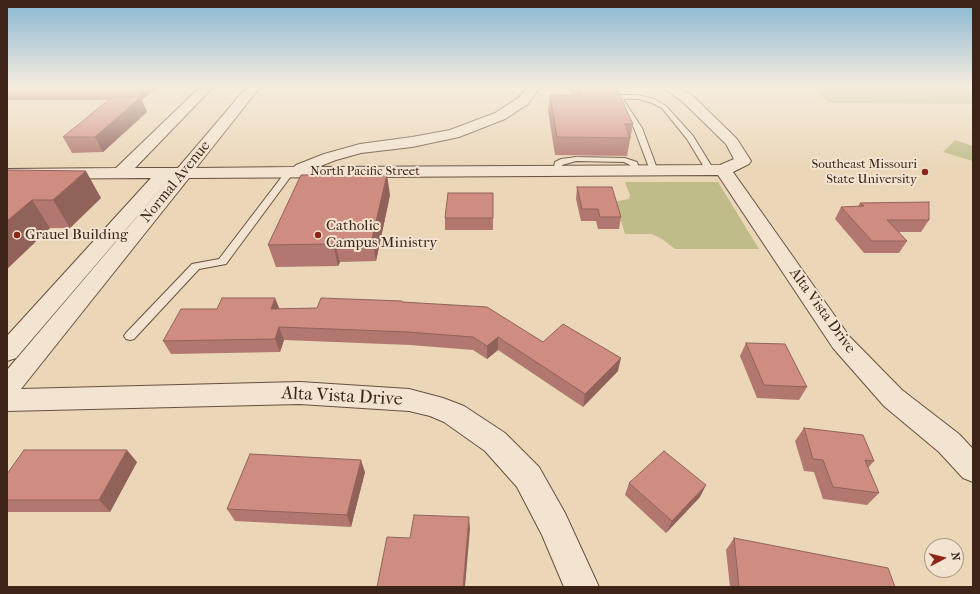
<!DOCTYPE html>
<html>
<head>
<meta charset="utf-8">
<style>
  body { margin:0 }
  #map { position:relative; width:980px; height:594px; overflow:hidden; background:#ebd6b7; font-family:"IM FELL French Canon",serif }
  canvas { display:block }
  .frame { position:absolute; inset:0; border:8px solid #3d2418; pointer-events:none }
  .north { position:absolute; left:924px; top:538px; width:40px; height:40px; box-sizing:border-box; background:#f2e4d0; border:1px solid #aa9786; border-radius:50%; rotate:83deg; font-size:11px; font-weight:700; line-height:16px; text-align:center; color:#3d2418 }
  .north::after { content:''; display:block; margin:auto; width:14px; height:18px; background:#8f2418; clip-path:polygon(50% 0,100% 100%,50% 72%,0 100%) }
</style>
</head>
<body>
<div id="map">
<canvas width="980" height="594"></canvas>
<div class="frame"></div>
<div class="north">N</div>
</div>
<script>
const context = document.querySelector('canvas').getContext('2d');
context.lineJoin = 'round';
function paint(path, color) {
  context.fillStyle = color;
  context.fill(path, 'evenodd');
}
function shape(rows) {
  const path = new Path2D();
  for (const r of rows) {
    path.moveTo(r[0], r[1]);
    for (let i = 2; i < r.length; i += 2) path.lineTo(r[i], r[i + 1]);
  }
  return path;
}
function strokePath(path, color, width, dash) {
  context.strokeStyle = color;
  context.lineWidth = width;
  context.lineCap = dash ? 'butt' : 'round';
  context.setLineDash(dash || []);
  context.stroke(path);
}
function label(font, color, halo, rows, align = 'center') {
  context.font = font + ' "IM FELL French Canon",serif';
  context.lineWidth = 4;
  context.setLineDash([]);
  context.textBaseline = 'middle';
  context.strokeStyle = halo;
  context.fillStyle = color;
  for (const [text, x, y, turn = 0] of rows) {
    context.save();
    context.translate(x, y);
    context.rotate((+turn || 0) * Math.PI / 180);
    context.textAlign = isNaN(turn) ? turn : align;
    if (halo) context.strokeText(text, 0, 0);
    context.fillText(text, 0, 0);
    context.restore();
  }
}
const green = shape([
  [811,87,965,87,973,92,973,104,829,103],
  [955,140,973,146,973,161,943,152],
  [625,182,718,182,759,249,675,249,662,239,652,234,625,234,616,204,618,201,629,199,630,195]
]);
const lane = shape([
  [638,95,654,99,666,106,693,136,714,170,713,172,707,172,687,139,662,108,650,102,638,99,623,99,642,128,658,171,654,173,651,173,634,128,616,97,619,95,638,95],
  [576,157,625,158,637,162,640,171,636,173,633,173,630,165,624,162,576,161,562,165,560,173,557,173,553,171,555,162,561,159,576,157],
  [287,170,293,170,294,172,226,264,199,269,134,339,130,340,126,339,124,336,126,333,192,264,219,259,287,170]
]);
const street = shape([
  [200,87,213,87,135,168,178,168,247,87,260,87,196,168,294,167,296,165,324,154,360,144,412,137,450,130,495,113,518,98,528,87,540,87,528,104,505,119,459,137,412,147,361,153,336,160,318,167,720,165,734,159,726,144,683,102,662,87,677,87,693,96,737,139,751,161,749,164,733,172,849,336,902,390,959,434,973,449,973,482,963,478,939,452,884,406,833,348,718,175,189,178,21,389,300,382,409,389,443,398,464,406,505,433,539,467,565,513,599,587,564,587,542,535,517,487,485,451,444,422,430,416,409,411,300,404,7,411,7,370,170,178,16,358,7,361,7,336,151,178,7,179,7,169,116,168,200,87]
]);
const wall = shape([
  [7,87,158,87,142,100,147,112,103,152,72,153,63,137,109,100,7,100],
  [567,87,616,87,633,124,627,156,555,155,548,111,550,95,571,95],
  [7,170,101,198,70,228,50,228,7,269],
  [577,187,621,217,619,229,598,229,596,221,581,221,576,199],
  [493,193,493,230,445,230,445,218],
  [390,195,376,261,340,262,338,266,276,267,268,245],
  [860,203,929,220,921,232,899,232,907,241,899,253,864,253,835,219,841,207,858,207],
  [402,302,543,342,618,371,583,407,498,350,487,359,473,350,410,345,284,340,280,352,171,354,163,341,279,309,317,308],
  [746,343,807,387,799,400,757,398,740,356],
  [804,428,874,461,868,468,879,493,867,505,823,499,814,472,804,471,795,441],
  [137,462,110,512,7,512,7,474],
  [365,472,351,527,235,521,227,509],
  [629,483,700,497,666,533,625,495],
  [734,538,895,587,730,587,726,550]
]);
const shadedWall = shape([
  [136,87,158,87,142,100,147,112,103,152,95,137,141,97],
  [86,171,101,198,70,228,53,200],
  [387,174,390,195,376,261,372,239],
  [32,200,50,228,7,269,7,221],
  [334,239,340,262,338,266,333,244],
  [275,298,280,310,271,309],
  [279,327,284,340,280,352,275,339],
  [498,337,498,350,487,359,487,346],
  [621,358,618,371,583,407,585,394],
  [127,450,137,462,110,512,99,500],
  [361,460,365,472,351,527,347,515],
  [706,485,700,497,666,533,672,521],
  [469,517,470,529,465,587,463,587]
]);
const building = shape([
  [577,87,616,87,633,124,625,124,630,138,557,137,550,95,582,95,577,87],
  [112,97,141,97,95,137,63,137,112,97],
  [7,170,86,171,53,200,32,200,7,221,7,170],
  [387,174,372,239,334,239,333,244,268,245,301,175,387,174],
  [577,187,612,187,621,217,600,217,598,209,582,209,577,187],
  [448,193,493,193,493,218,445,218,448,193],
  [929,202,929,220,887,220,907,241,872,241,841,207,864,206,860,203,929,202],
  [222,298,275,298,271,309,317,308,321,298,402,301,402,302,487,307,543,342,563,324,621,358,585,394,498,337,487,346,473,337,408,332,279,327,275,339,163,341,181,309,217,309,222,298],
  [746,343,785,344,807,387,764,385,746,343],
  [804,428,863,435,874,461,865,460,879,493,833,487,823,460,813,459,804,428],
  [24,450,127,450,99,500,7,500,7,474,24,450],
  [664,451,706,485,672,521,629,483,664,451],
  [250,454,361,460,347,515,227,509,250,454],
  [414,515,469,517,463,587,377,587,387,537,410,538,414,515],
  [734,538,888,568,895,587,739,587,734,538]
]);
const markers = [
  [925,172,4,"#8f2418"],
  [17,235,4,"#8f2418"],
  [318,235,4,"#8f2418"]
];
const farPoinames = [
  ["Southeast Missouri",917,165],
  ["State University",917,180]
];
const farStreetnames = [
  ["North Pacific Street",365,172]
];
const streetNames = [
  ["Normal Avenue",176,182,-51],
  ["Alta Vista Drive",822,311,54]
];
const poiNames = [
  ["Catholic",326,226],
  ["Campus Ministry",326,243],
  ["Grauel Building",25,235]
];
const nearStreetnames = [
  ["Alta Vista Drive",342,397,3]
];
paint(green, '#bfbc89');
strokePath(lane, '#685040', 2);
strokePath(street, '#685040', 2);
paint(lane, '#f2e4d0');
paint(street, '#f2e4d0');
paint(wall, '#b2786f');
paint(shadedWall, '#91625a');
paint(building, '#cf8c81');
strokePath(building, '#91625a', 1);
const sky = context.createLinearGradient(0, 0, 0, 170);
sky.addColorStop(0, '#88b6d2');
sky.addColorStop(0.51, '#f6eddf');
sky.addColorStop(1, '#f6eddf00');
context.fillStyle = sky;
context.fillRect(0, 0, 980, 170);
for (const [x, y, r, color] of markers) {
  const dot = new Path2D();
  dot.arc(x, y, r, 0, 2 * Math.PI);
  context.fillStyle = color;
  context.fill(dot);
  strokePath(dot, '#f2e4d0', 1.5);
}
label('13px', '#3d2418', '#f2e4d0', farPoinames, 'right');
label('13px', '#3d2418', '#f2e4d0', farStreetnames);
label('15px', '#3d2418', '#f2e4d0', streetNames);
label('15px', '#3d2418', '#f2e4d0', poiNames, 'left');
label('18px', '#3d2418', '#f2e4d0', nearStreetnames);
</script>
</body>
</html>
